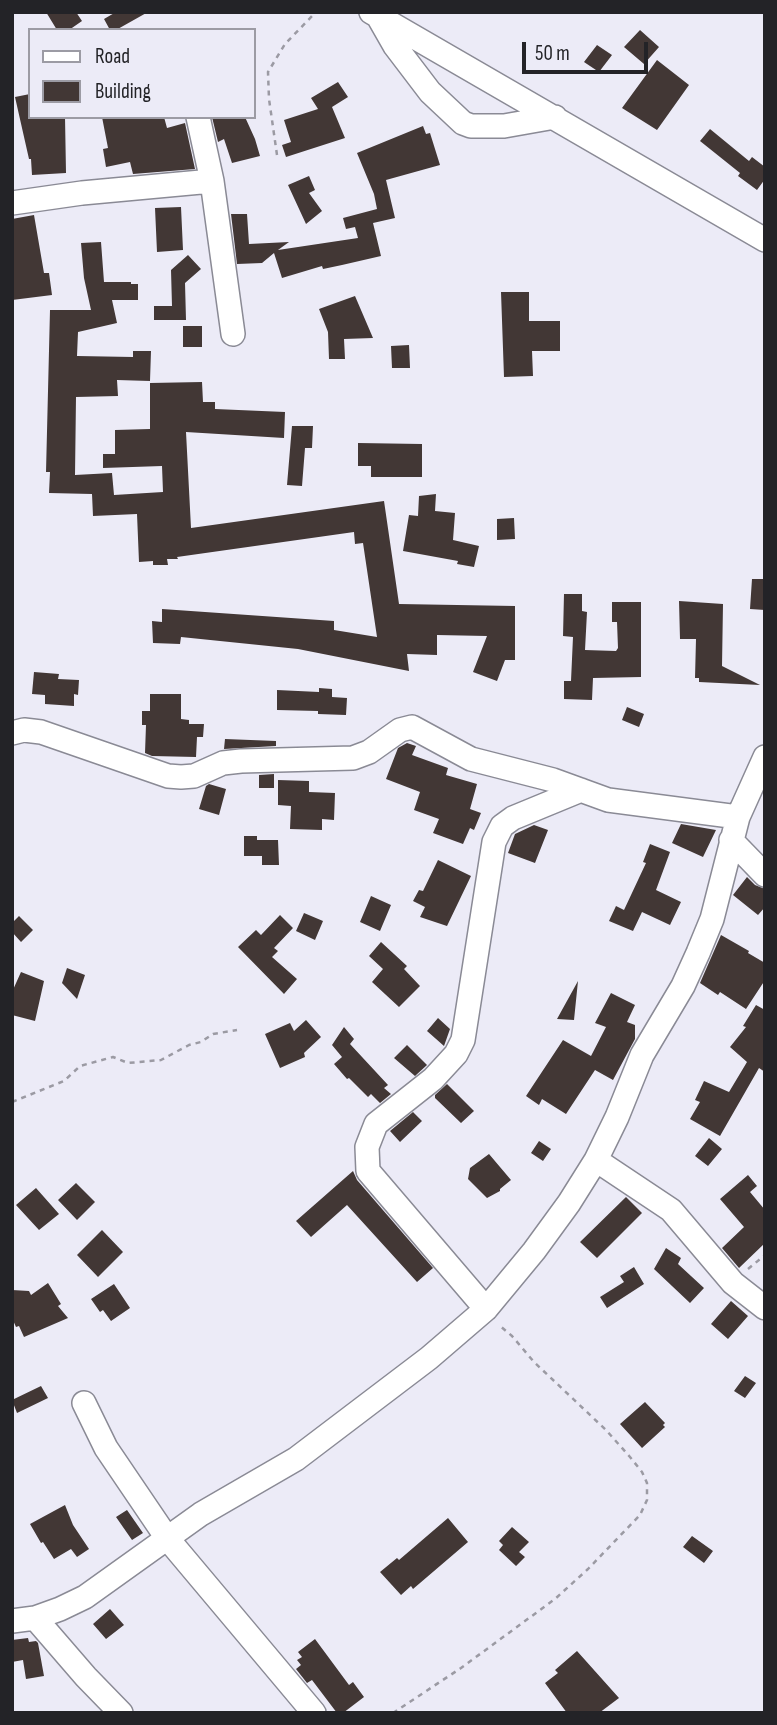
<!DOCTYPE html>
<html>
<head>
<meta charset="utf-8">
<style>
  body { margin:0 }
  #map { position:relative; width:777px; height:1725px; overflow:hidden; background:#ecebf7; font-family:"Sofia Sans Condensed",sans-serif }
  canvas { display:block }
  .frame { position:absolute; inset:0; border:14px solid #232327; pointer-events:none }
  .legend { position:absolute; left:28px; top:28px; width:228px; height:91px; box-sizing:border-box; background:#ecebf7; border:2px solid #9c9ba4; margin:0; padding:9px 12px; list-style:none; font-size:21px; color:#232327 }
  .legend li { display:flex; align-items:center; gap:14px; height:35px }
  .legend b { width:35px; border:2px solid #9c9ba4 }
  .scale { position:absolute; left:522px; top:42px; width:126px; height:32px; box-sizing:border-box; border:4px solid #232327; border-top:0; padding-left:9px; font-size:21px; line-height:24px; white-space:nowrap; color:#232327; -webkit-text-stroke:5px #ecebf7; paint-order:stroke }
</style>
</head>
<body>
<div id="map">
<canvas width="777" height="1725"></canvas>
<div class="frame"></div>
<ul class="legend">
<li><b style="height:9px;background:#fff"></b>Road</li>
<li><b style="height:19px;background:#423735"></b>Building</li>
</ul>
<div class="scale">50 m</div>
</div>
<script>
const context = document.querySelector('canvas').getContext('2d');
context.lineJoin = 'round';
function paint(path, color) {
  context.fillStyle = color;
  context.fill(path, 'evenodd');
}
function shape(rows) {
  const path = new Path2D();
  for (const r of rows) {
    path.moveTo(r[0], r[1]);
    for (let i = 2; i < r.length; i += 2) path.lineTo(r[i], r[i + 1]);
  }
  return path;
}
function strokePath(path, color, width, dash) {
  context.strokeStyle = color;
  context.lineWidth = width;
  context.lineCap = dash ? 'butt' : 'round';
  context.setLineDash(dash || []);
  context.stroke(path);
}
const building = shape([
  [46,12,76,12,82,21,69,30,57,30],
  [116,12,148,12,116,30,110,30,104,19],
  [640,30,659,47,644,64,624,47],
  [597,45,612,55,599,72,584,62],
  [657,60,689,85,657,130,622,108],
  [338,82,348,97,332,107,345,138,286,157,282,145,291,142,284,120,318,109,311,98],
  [30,94,30,117,65,117,66,173,32,175,31,159,29,159,15,97],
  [102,117,164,117,167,128,185,123,195,169,133,174,130,162,106,167,103,149,108,148],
  [212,117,245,117,255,139,260,156,232,163,224,139,218,142],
  [423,126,426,134,430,133,440,165,386,180,395,218,373,223,381,256,342,265,323,269,322,266,282,278,274,253,262,263,237,264,231,214,247,214,249,244,289,242,278,250,358,238,355,227,346,229,343,218,377,209,374,194,357,153],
  [710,129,749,161,752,157,765,167,765,179,757,190,738,176,740,173,700,141],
  [309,176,315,190,309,193,322,211,306,224,288,185],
  [181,207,183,250,157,252,155,208],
  [34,215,44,273,49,273,52,295,12,300,12,219],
  [101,242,104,282,131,282,131,284,138,284,138,300,112,300,117,323,78,332,77,356,133,357,133,351,151,351,150,381,117,380,118,396,76,397,75,475,112,473,114,495,163,492,162,466,103,468,103,454,115,454,115,430,150,429,150,383,202,382,203,402,215,402,215,409,285,412,284,438,186,432,191,528,384,501,399,604,515,606,515,660,505,660,497,681,473,672,487,636,437,635,437,655,407,654,409,671,298,649,181,637,180,644,153,643,152,621,162,622,162,609,334,621,334,630,377,637,363,543,355,544,354,532,177,557,178,559,167,559,168,565,153,565,153,561,139,562,137,514,93,516,92,494,49,493,50,472,46,472,50,310,91,310,84,278,81,243],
  [188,255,201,269,185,283,186,320,154,320,154,306,172,306,171,270],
  [501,292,529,292,529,321,560,321,560,351,532,351,533,376,504,377],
  [355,296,373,338,344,339,345,359,329,359,328,332,319,309],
  [183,326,202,326,202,347,183,347],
  [409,345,410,368,392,368,391,346],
  [292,426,313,426,312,448,305,448,302,486,287,485],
  [358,443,422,444,422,477,371,477,371,466,358,466],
  [436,494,435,511,455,513,453,540,479,546,474,567,457,564,458,561,403,551,409,515,418,516,419,496],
  [514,518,515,539,497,540,497,519],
  [752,579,765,579,765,610,750,609],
  [564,594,582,594,582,611,587,612,585,650,616,651,618,648,617,622,612,622,612,602,641,602,641,677,593,678,592,700,564,699,564,681,571,681,573,637,563,636],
  [679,601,723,604,722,666,760,685,699,682,699,678,695,678,696,639,680,639],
  [34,672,59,674,58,679,79,680,78,695,74,694,74,706,45,704,45,695,32,694],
  [319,688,332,689,332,697,347,698,346,715,318,714,318,711,277,710,277,690,319,692],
  [150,694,181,694,181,719,189,720,189,724,204,724,203,737,197,737,196,757,152,756,145,753,146,725,142,725,142,711,150,711],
  [627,707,644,714,639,727,622,720],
  [225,739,276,741,276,746,224,749],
  [407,743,416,746,412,755,448,768,446,775,477,784,470,809,481,813,474,830,470,828,463,844,433,833,439,819,414,810,420,792,386,779,398,748],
  [274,774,274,788,259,788,259,775],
  [278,780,309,781,309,792,335,793,334,820,322,819,322,830,290,829,291,806,278,805],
  [209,784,226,789,219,815,199,809,206,786],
  [681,824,716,830,703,857,672,843],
  [534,825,548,830,535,863,508,853,515,834],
  [244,836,257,836,257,840,278,840,279,865,262,865,262,856,244,856],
  [650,844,670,852,656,890,681,902,670,925,642,912,633,931,609,921,616,906,624,910,646,863,643,862],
  [438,860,471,876,447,926,420,917,425,907,413,901,419,890,423,891],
  [747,877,755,885,765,889,765,907,758,915,733,895],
  [371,896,391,905,380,931,360,922],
  [304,913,323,921,315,940,296,931],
  [280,915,293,928,274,948,278,951,272,957,297,979,284,994,238,947,256,930,261,935],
  [19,916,33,930,21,942,12,932,12,923],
  [721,935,749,951,748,953,765,963,765,980,746,1009,720,992,718,995,700,983],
  [381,942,407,966,404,969,420,986,399,1007,372,982,383,969,369,956],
  [67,968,85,975,77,999,62,983],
  [21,972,44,981,35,1021,12,1015,12,992],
  [578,981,574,1020,557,1019],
  [611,993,635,1005,627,1022,635,1025,635,1039,613,1080,595,1070,566,1114,542,1099,539,1105,526,1096,563,1040,591,1056,606,1027,595,1023],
  [756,1005,765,1010,765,1072,759,1068,720,1136,690,1119,700,1102,695,1100,704,1081,729,1092,747,1062,730,1047,746,1027,743,1026],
  [438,1018,450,1029,444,1046,427,1031],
  [306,1020,321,1037,304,1053,305,1057,280,1068,265,1034,290,1023,294,1031],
  [344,1027,354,1039,350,1044,388,1085,384,1088,391,1094,380,1103,371,1094,368,1097,349,1078,347,1079,334,1064,342,1057,332,1045],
  [407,1045,427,1065,415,1076,394,1058],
  [447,1084,474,1111,461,1123,435,1098,435,1095],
  [413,1112,422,1121,400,1142,390,1131],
  [709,1138,722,1149,708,1166,695,1156],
  [539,1141,551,1149,543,1161,531,1153],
  [489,1154,511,1180,500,1189,500,1191,487,1198,468,1179,470,1168],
  [353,1171,357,1180,433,1268,417,1282,347,1205,311,1237,296,1221],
  [748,1175,757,1186,750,1192,765,1210,765,1243,739,1268,722,1248,744,1227,720,1199],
  [76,1183,95,1202,77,1220,58,1200],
  [36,1188,59,1214,39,1230,16,1205],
  [626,1197,642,1213,597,1258,580,1242],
  [102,1230,123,1252,98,1277,77,1255],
  [666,1248,681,1258,678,1264,704,1288,690,1303,654,1269],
  [634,1267,644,1284,607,1308,600,1297,624,1282,620,1276],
  [48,1283,61,1304,58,1306,68,1318,24,1337,19,1326,16,1327,12,1318,12,1290,29,1291,31,1295],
  [114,1284,130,1308,111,1321,103,1310,100,1312,91,1299],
  [731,1301,748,1316,728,1339,711,1324],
  [745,1376,756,1383,745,1398,734,1391],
  [41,1386,48,1398,17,1413,12,1400],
  [645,1402,665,1423,663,1425,665,1427,642,1448,620,1424],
  [65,1505,73,1525,89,1549,77,1557,71,1549,54,1559,43,1542,41,1543,30,1524],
  [127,1510,143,1533,132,1540,116,1517],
  [448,1518,468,1542,413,1589,411,1586,401,1595,380,1572,397,1558,399,1560],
  [512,1527,529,1542,519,1552,525,1557,516,1566,499,1550,503,1545,499,1541],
  [692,1536,713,1551,704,1563,683,1547],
  [110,1609,124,1625,106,1639,93,1624],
  [28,1638,29,1642,36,1641,38,1643,44,1676,26,1679,23,1660,12,1662,12,1640],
  [315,1639,349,1685,353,1682,364,1697,343,1713,337,1713,312,1680,307,1683,296,1669,301,1665,297,1660,302,1657,298,1652],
  [577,1651,619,1698,599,1713,567,1713,545,1683,558,1673,555,1670]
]);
const path = shape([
  [277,155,269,99,268,72,285,44,316,12],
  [12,1102,64,1081,80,1066,113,1057,128,1063,161,1060,189,1045,201,1042,213,1034,237,1030],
  [748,1269,765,1255],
  [393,1713,461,1668,555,1599,588,1569,640,1515,647,1500,647,1483,642,1472,630,1457,606,1430,534,1362,512,1336,499,1325]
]);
const minor = shape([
  [371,12,765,240],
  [379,18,395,46,430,92,463,123,471,126,504,126,555,117],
  [198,117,212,181,233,334],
  [12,203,82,193,212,181],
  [12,733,24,730,41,732,168,776,181,777,194,776,223,763,241,761,353,758,369,752,400,730,412,727,471,759,553,780,608,800,738,817],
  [731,840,765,875],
  [596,1160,671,1210,733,1283,765,1308],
  [486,1309,368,1171,367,1147,376,1124,433,1079,456,1054,463,1040,494,842,502,826,513,818,581,790],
  [84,1403,106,1448,167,1538,314,1713],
  [35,1618,86,1677,121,1713],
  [12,1621,35,1618,60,1609,85,1597,201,1514,296,1459,429,1358,486,1309,534,1251,569,1203,596,1160,617,1117,642,1055,683,986,698,953,712,919,738,817,765,757]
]);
paint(building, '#423735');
strokePath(minor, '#8a8a95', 26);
strokePath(path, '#9b9aa3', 2.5, [5, 5]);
strokePath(minor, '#fff', 23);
</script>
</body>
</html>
